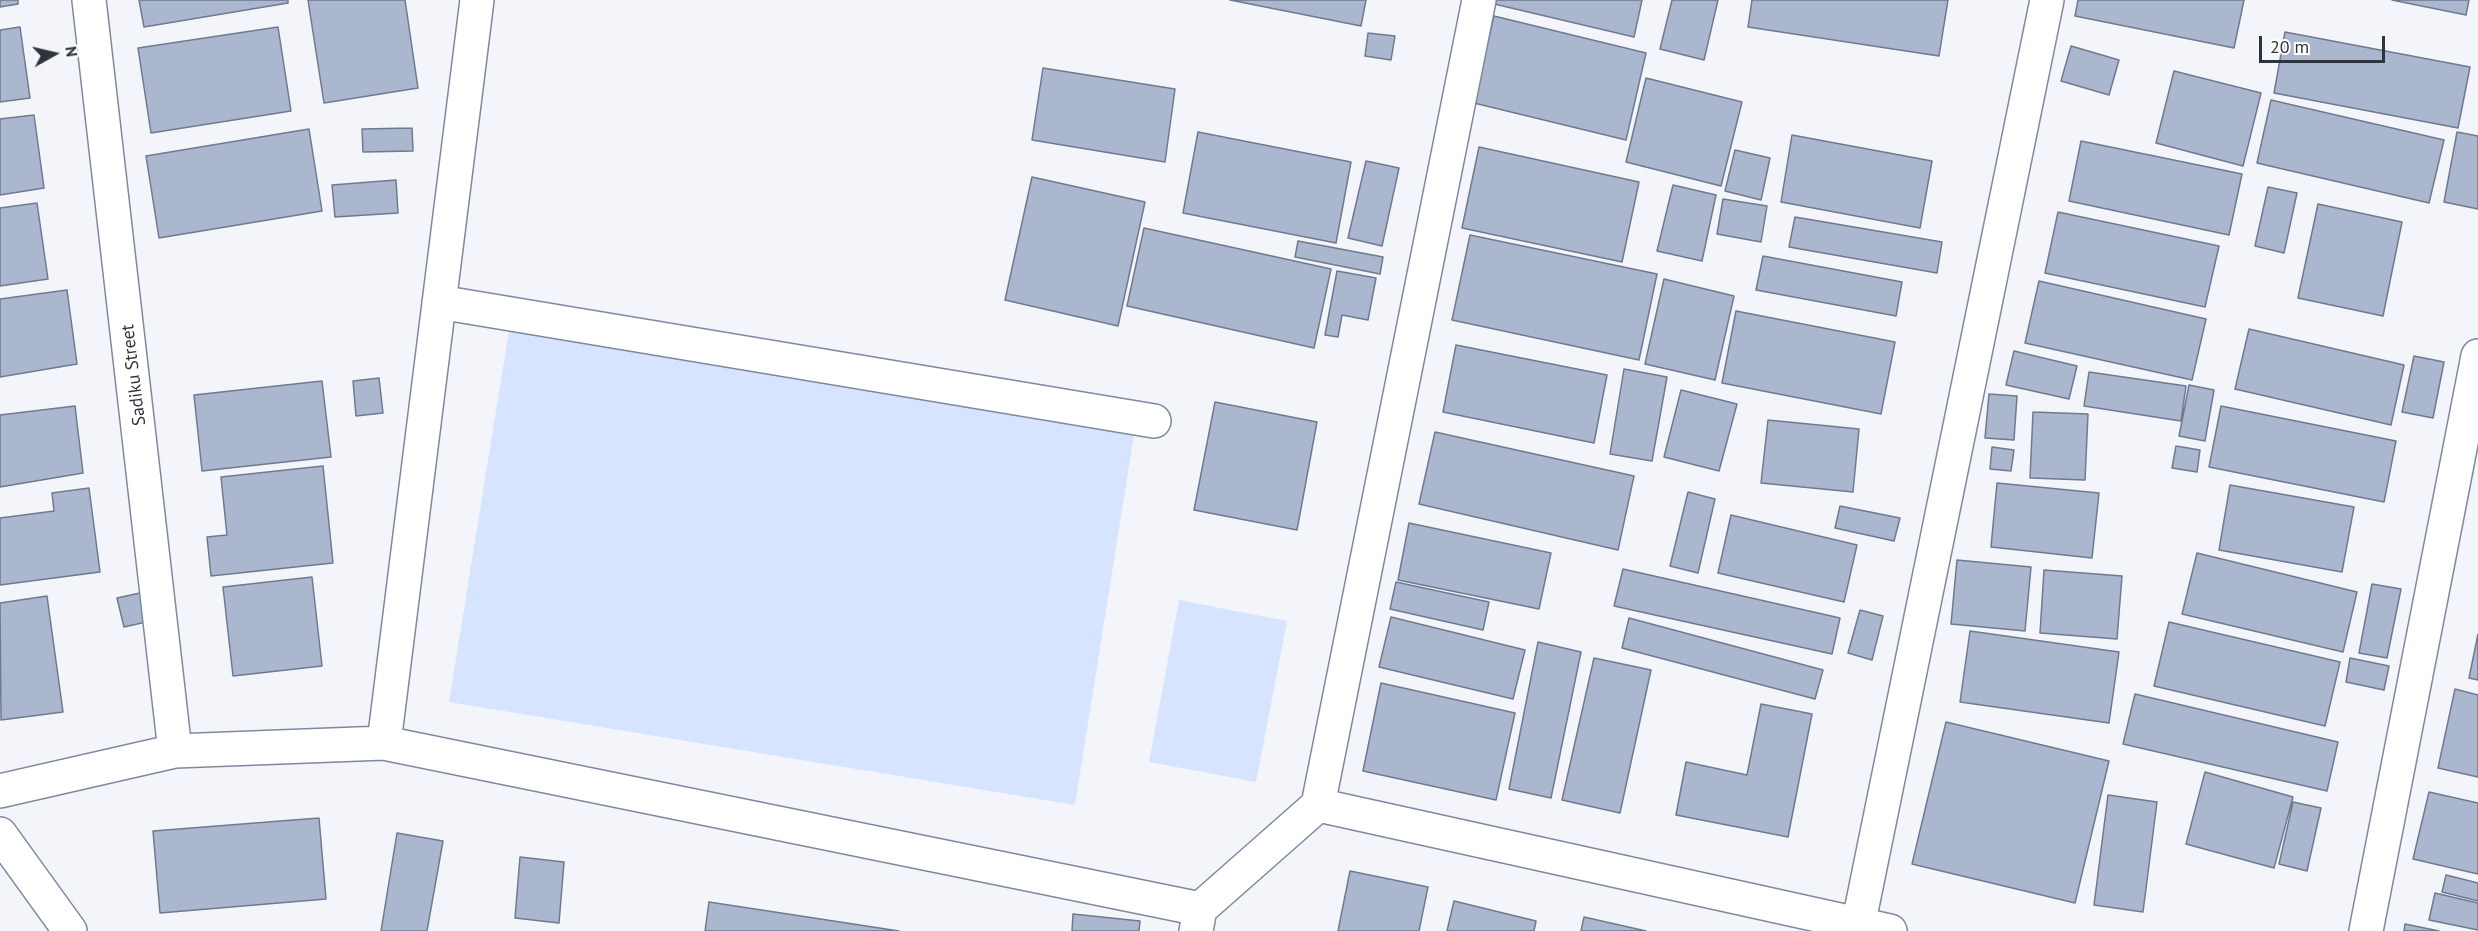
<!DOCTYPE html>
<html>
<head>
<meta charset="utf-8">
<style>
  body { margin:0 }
  #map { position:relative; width:2478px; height:931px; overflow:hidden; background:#f3f5fa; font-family:"PT Sans",sans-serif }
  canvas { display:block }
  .north { position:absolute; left:24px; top:24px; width:60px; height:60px; -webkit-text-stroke:4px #fff; paint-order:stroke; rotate:82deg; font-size:16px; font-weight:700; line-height:24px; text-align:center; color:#2e333c }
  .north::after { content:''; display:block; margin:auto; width:21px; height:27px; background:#2e333c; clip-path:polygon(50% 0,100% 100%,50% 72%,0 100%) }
  .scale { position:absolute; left:2259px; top:36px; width:126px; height:27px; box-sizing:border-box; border:3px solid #2e333c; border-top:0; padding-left:8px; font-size:18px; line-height:21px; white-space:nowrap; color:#2e333c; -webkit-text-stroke:4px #fff; paint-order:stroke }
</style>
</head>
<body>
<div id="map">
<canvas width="2478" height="931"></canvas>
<div class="north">N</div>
<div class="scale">20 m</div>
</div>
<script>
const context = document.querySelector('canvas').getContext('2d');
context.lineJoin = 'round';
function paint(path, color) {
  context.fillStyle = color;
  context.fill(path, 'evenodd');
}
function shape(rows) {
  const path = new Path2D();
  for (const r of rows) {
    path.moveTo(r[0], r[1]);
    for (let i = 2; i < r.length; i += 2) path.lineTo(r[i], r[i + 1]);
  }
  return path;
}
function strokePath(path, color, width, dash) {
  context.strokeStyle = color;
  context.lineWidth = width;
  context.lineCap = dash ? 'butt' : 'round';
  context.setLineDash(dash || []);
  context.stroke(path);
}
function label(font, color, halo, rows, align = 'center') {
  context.font = font + ' "PT Sans",sans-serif';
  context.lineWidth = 4.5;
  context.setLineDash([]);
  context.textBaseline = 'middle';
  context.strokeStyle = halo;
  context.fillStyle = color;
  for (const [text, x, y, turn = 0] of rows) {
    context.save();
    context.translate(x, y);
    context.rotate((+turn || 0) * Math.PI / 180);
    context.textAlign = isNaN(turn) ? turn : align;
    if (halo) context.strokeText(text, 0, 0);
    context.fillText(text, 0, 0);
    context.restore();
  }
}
const green = shape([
  [511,318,1136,422,1075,805,449,702],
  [1179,600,1287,621,1256,782,1149,762]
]);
const building = shape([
  [0,0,18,0,18,4,0,7,0,0],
  [139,0,288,0,288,3,144,27,139,0],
  [308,0,405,0,418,88,324,103,308,0],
  [1230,0,1366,0,1361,26,1230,0],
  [1491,0,1642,0,1634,37,1490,3,1491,0],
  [1672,0,1718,0,1704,60,1660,49,1672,0],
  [1752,0,1948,0,1939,56,1748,27,1752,0],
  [2078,0,2244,0,2234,48,2075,16,2078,0],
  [2392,0,2469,0,2466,15,2392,0],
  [1494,16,1646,53,1626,140,1474,103,1494,16],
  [20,27,30,98,0,102,0,30,20,27],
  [278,27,291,111,151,133,138,48,278,27],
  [2285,32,2470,67,2458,128,2274,93,2285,32],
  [1368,33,1395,36,1391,60,1365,56,1368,33],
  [2071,46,2119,60,2109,95,2061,81,2071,46],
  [1043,68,1175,89,1165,162,1032,140,1043,68],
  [2174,71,2261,93,2243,166,2156,143,2174,71],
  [1646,78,1742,102,1721,186,1626,162,1646,78],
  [2271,100,2444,140,2429,203,2257,163,2271,100],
  [34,115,44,188,0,195,0,119,34,115],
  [412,128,413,151,363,152,362,129,412,128],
  [309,129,322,211,159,238,146,156,309,129],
  [1198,132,1351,162,1336,243,1183,213,1198,132],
  [2457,132,2478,136,2478,209,2444,202,2457,132],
  [1792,135,1932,161,1920,228,1781,202,1792,135],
  [2081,141,2242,174,2229,235,2069,201,2081,141],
  [1479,147,1639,182,1622,262,1462,228,1479,147],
  [1735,150,1770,158,1761,200,1725,191,1735,150],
  [1366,161,1399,168,1382,246,1348,238,1366,161],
  [1032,177,1145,202,1118,326,1005,300,1032,177],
  [396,180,398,213,335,217,332,185,396,180],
  [1673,185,1716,195,1702,261,1657,251,1673,185],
  [2268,187,2297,193,2284,253,2255,246,2268,187],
  [1723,199,1767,206,1761,242,1717,234,1723,199],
  [37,203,48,279,0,286,0,208,37,203],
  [2318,204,2402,222,2383,316,2298,298,2318,204],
  [2058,212,2219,246,2205,307,2045,273,2058,212],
  [1795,217,1942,242,1937,273,1789,247,1795,217],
  [1144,228,1331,269,1314,348,1127,306,1144,228],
  [1470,235,1657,274,1639,360,1452,320,1470,235],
  [1298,241,1383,257,1380,274,1295,257,1298,241],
  [1763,256,1902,282,1896,316,1756,290,1763,256],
  [1337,271,1376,278,1368,320,1342,315,1338,337,1325,335,1337,271],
  [1664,279,1734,296,1715,380,1645,364,1664,279],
  [2039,281,2206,319,2192,380,2025,343,2039,281],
  [67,290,77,364,0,377,0,299,67,290],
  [1736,311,1895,342,1881,414,1722,383,1736,311],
  [2249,329,2404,365,2391,425,2235,389,2249,329],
  [1456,345,1607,375,1594,443,1443,412,1456,345],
  [2014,351,2077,366,2069,399,2006,385,2014,351],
  [2414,356,2444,362,2433,418,2402,412,2414,356],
  [1624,369,1667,377,1652,461,1610,454,1624,369],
  [2089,372,2186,386,2181,421,2084,406,2089,372],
  [379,378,383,413,356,416,353,381,379,378],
  [322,381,331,457,202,471,194,395,322,381],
  [2189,385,2214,390,2205,441,2179,436,2189,385],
  [1681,390,1737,404,1719,471,1664,457,1681,390],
  [1989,394,2017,396,2014,440,1985,438,1989,394],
  [1215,402,1317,422,1297,530,1194,510,1215,402],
  [75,406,83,473,0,487,0,415,75,406],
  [2221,406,2396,441,2384,502,2209,467,2221,406],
  [2033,412,2088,414,2085,480,2030,478,2033,412],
  [1768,420,1859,429,1853,492,1761,483,1768,420],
  [1435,432,1634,476,1618,550,1419,504,1435,432],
  [2176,446,2200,450,2197,472,2172,468,2176,446],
  [1992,447,2014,450,2011,471,1990,469,1992,447],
  [323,466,333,563,211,576,207,537,227,535,221,477,323,466],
  [1997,483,2099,493,2092,558,1991,547,1997,483],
  [2230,485,2354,507,2342,572,2219,550,2230,485],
  [89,488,100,572,0,585,0,518,54,511,52,493,89,488],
  [1688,492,1715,499,1698,573,1670,566,1688,492],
  [1840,506,1900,518,1894,541,1835,528,1840,506],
  [1731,515,1857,545,1844,602,1718,573,1731,515],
  [1409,523,1551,553,1539,609,1398,580,1409,523],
  [2197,553,2357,592,2343,652,2182,614,2197,553],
  [1957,560,2031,567,2025,631,1951,624,1957,560],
  [1623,569,1840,618,1832,654,1614,606,1623,569],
  [2044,570,2122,576,2117,639,2040,633,2044,570],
  [312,577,322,666,233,676,223,587,312,577],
  [1396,582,1489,602,1483,630,1390,609,1396,582],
  [2372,584,2401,589,2387,658,2359,653,2372,584],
  [149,591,155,620,124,627,117,598,149,591],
  [47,596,63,712,1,720,0,603,47,596],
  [1860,610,1883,616,1872,660,1848,653,1860,610],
  [1391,617,1525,650,1513,699,1379,667,1391,617],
  [1629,618,1823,670,1815,699,1622,648,1629,618],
  [2169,622,2340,662,2325,726,2154,686,2169,622],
  [1970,631,2119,652,2109,723,1960,702,1970,631],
  [2478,634,2478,680,2469,678,2478,634],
  [1538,642,1581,652,1551,798,1509,789,1538,642],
  [1594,658,1651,670,1620,813,1562,800,1594,658],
  [2350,658,2389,666,2384,690,2346,682,2350,658],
  [1381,683,1515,713,1496,800,1363,771,1381,683],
  [2455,689,2478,695,2478,777,2438,768,2455,689],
  [2135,694,2338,742,2327,791,2123,744,2135,694],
  [1761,704,1812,714,1788,837,1676,815,1686,762,1747,775,1761,704],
  [1946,722,2109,761,2075,903,1912,864,1946,722],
  [2205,772,2293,797,2274,868,2186,844,2205,772],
  [2429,792,2478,803,2478,874,2413,859,2429,792],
  [2108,795,2157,802,2143,912,2094,905,2108,795],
  [2293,802,2321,808,2307,871,2279,864,2293,802],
  [319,818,326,899,160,913,153,831,319,818],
  [397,833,443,841,427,931,381,931,397,833],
  [520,857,564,862,559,923,515,918,520,857],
  [1350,871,1428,887,1419,931,1338,931,1350,871],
  [2446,875,2478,883,2478,901,2442,892,2446,875],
  [2435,893,2478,903,2478,930,2429,920,2435,893],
  [1454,901,1536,921,1534,931,1447,931,1454,901],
  [709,902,899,931,705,931,709,902],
  [1073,914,1140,921,1139,931,1072,931,1073,914],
  [1584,917,1646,931,1581,931,1584,917],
  [2405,924,2439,931,2404,931,2405,924]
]);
const minor = shape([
  [89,0,175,751],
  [439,302,1154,421],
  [384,743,477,0],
  [0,791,175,751,384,743,1200,909],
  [1318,805,1890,931],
  [0,834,70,931],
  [1196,931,1200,909,1318,805,1479,0],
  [1857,931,2047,0],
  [2366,931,2478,356]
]);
const streetNames = [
  ["Sadiku Street",134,375,-97]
];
paint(green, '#d7e4ff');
paint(building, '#abb7cf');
strokePath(building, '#6f7a8f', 1.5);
strokePath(minor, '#7e899f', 36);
strokePath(minor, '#fff', 33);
label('18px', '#2e333c', '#fff', streetNames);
</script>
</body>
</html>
